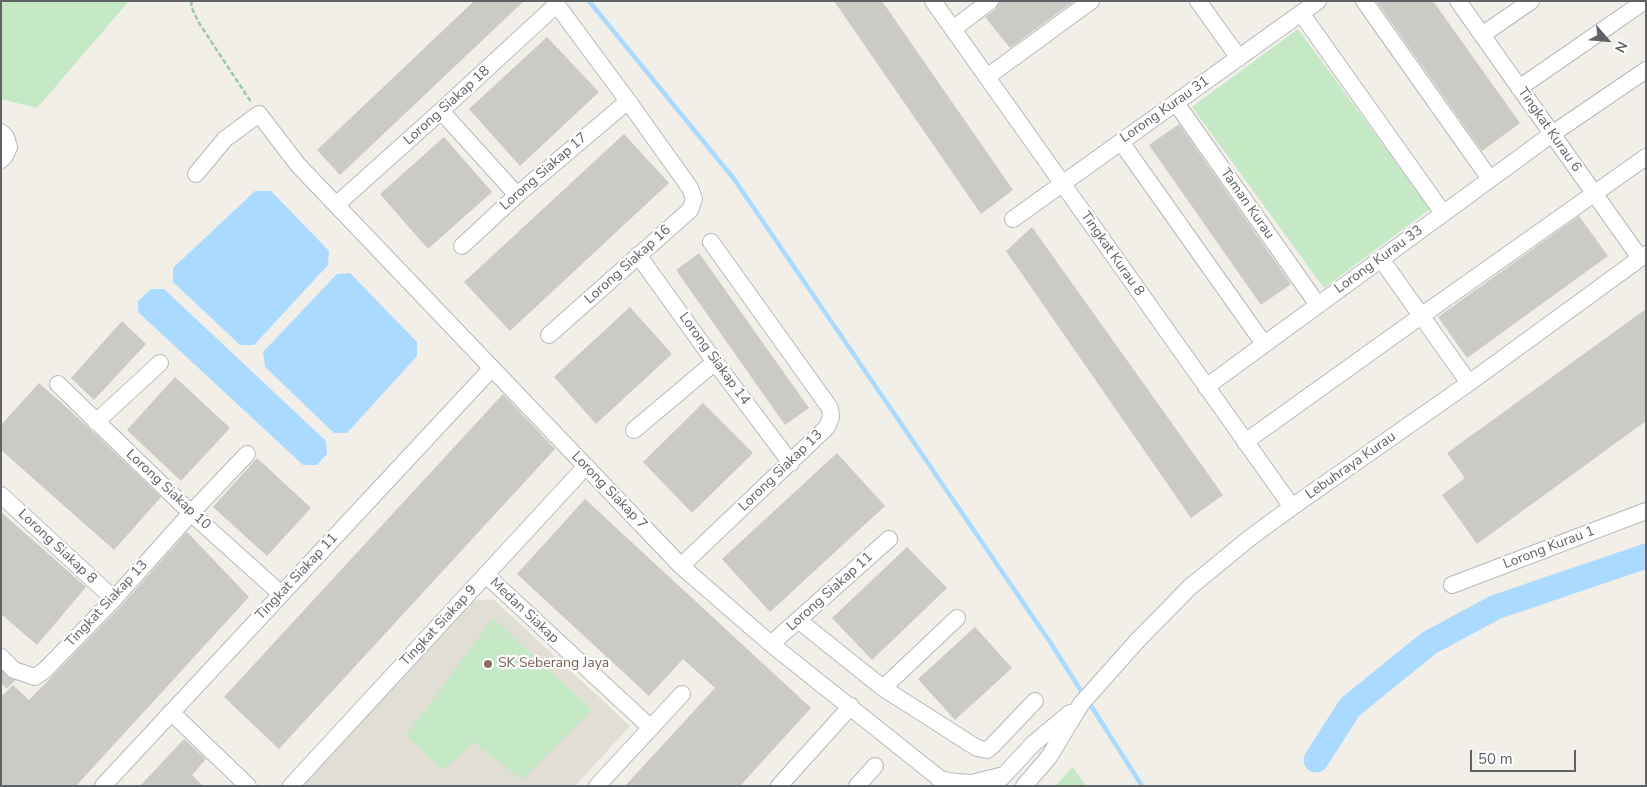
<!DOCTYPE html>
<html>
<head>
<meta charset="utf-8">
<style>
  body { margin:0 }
  #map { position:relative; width:1647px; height:787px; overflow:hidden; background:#f1efe8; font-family:"Nunito Sans",sans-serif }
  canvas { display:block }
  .frame { position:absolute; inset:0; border:2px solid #5f6368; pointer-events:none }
  .north { position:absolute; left:1582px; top:15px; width:50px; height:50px; -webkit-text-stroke:4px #fff; paint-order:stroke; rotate:117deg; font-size:14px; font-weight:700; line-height:20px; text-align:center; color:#5f6368 }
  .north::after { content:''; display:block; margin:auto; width:18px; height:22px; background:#5f6368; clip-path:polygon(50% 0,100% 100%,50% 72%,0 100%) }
  .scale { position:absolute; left:1470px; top:750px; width:106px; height:22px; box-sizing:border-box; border:2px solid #5f6368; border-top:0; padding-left:6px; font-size:15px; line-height:18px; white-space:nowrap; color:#5f6368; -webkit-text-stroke:4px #fff; paint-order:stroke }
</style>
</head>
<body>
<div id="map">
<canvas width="1647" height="787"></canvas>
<div class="frame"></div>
<div class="north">N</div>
<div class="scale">50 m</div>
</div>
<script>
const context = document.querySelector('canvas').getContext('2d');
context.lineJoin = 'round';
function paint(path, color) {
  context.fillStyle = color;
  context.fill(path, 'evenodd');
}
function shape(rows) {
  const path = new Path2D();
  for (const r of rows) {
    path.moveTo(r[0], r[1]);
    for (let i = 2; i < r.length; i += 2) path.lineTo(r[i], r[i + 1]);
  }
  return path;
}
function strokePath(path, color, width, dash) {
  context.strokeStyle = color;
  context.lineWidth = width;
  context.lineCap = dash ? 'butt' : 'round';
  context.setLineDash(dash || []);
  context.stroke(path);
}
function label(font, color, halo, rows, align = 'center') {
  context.font = font + ' "Nunito Sans",sans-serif';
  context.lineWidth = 4.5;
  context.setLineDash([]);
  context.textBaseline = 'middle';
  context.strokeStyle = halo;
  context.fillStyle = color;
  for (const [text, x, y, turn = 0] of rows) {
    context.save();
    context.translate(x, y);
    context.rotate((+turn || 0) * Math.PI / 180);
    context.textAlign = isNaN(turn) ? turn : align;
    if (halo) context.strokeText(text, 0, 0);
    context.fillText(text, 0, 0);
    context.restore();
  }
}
const education = shape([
  [493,599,630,726,575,786,303,786,471,601]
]);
const green = shape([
  [1,1,129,1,37,108,1,99],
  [1298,29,1430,209,1324,288,1192,107],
  [493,618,592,710,522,780,474,742,443,770,406,736],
  [1073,767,1086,786,1055,786]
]);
const water = shape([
  [255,191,271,191,329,251,328,265,254,345,240,345,173,282,173,268],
  [350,273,417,342,417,356,347,433,334,433,265,367,263,352,337,274],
  [151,289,164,289,326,441,327,454,317,465,303,465,138,312,138,301]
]);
const stream = shape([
  [589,1,734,179,1050,642,1083,694],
  [1088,701,1142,786]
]);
const river = shape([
  [1316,760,1350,707,1429,643,1496,607,1646,556]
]);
const building = shape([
  [474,1,524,1,340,175,317,150],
  [834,1,882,1,1013,190,981,214],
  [1000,1,1074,1,1010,48,985,17,996,9],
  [1376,1,1433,1,1520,123,1482,151],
  [547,37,599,92,520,166,469,109],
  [1179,124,1291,284,1261,305,1149,145],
  [624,134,669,183,510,331,464,282],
  [444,137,492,192,428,249,380,194],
  [1579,216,1608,256,1467,358,1438,317],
  [1032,227,1223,495,1191,518,1006,251],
  [699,253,809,408,785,425,676,270],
  [630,307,672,354,596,424,554,377],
  [1646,309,1646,421,1477,544,1442,495,1465,478,1447,453],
  [122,321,146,344,94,400,71,378],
  [175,377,230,428,181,481,127,430],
  [39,383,85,424,161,497,114,550,1,450,1,425],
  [503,394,555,449,279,749,224,697],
  [703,403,753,453,692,513,643,462],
  [837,453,885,506,770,612,722,559],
  [257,458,311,508,267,556,213,507],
  [585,499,811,708,740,786,625,786,715,688,683,659,649,696,517,574],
  [1,512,86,587,37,645,1,614],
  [187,532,249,597,76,786,1,786,1,697,13,685,29,700,121,606],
  [907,547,947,588,872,660,832,618],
  [975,627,1012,668,955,720,918,679],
  [184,739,206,759,192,775,203,786,140,786]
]);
const minorTunnel = shape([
  [1,683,14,670]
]);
const path = shape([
  [192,1,191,6,199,23,251,102]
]);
const minor = shape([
  [933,1,1292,507],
  [1198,1,1239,58],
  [1364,1,1490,179],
  [1458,1,1640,258],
  [1301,13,1443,213],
  [953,29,990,1],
  [1482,35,1531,1],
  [987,77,1091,1],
  [1519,88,1645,1],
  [1176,103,1318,305],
  [441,111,517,195],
  [1,132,6,137,9,147,5,156,1,160],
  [1121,142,1264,344],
  [196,174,225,139,259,114,298,165,681,566,771,644,949,786],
  [336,205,441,111,556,5],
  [1013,219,1318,1],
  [462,246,517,195,628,101],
  [638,255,715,362,791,463],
  [1381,259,1469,383],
  [549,335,690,210,694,199,690,188,628,101,554,1],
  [58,384,191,513,281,594],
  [1206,387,1552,134,1646,70],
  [96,422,160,363],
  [634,430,715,362],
  [1245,442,1421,316,1646,157],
  [1,495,114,599],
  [681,566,827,427,831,417,830,408,711,242],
  [486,575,651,728],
  [1452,585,1646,511],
  [798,620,883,688,977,748,987,750,992,746,1035,701],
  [771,644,889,539],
  [1,657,14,670,35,677,45,670,114,599,191,513,247,454],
  [883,688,957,618],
  [171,712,248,786],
  [939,779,956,782,972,783,1004,775],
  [103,786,492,368],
  [291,786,586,466],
  [597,786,682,694],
  [779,786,851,706],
  [857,786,875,766],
  [994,786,1033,744,1070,713],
  [1024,786,1049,757,1081,704,1137,641,1190,587,1251,537,1292,507,1469,383,1646,254]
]);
const markers = [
  [488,664,5,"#8d6e63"]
];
const streetNames = [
  ["Lorong Siakap 18",447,106,-42],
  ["Lorong Kurau 31",1165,110,-35],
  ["Tingkat Kurau 6",1549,130,55],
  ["Lorong Siakap 17",544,172,-41],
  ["Taman Kurau",1247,204,55],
  ["Tingkat Kurau 8",1112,254,55],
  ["Lorong Kurau 33",1379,260,-36],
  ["Lorong Siakap 16",628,265,-42],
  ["Lorong Siakap 14",714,359,54],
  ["Lebuhraya Kurau",1351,466,-35],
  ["Lorong Siakap 13",781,471,-44],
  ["Lorong Siakap 10",168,490,43],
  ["Lorong Siakap 7",609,491,46],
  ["Lorong Siakap 8",57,547,43],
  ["Lorong Kurau 1",1549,548,-21],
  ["Tingkat Siakap 11",297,577,-47],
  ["Lorong Siakap 11",830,592,-42],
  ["Tingkat Siakap 13",107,604,-47],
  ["Medan Siakap",524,611,43],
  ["Tingkat Siakap 9",439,626,-47]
];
const educationNames = [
  ["SK Seberang Jaya",498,664]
];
paint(education, '#e1ded6');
paint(green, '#c5e8c5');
paint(water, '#aadaff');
strokePath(stream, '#aadaff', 4.5);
strokePath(river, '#aadaff', 25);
paint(building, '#cccac5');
strokePath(minorTunnel, '#ccccc8', 16, [16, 8]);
strokePath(minor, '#b5b8bc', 18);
strokePath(path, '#9cc7a9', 2.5, [5, 2.5]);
strokePath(minor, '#fff', 16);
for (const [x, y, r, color] of markers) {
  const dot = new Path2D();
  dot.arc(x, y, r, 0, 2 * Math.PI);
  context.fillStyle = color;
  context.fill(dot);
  strokePath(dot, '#fff', 2);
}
label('14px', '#5f6368', '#fff', streetNames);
label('14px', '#785e54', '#fff', educationNames, 'left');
</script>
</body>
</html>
